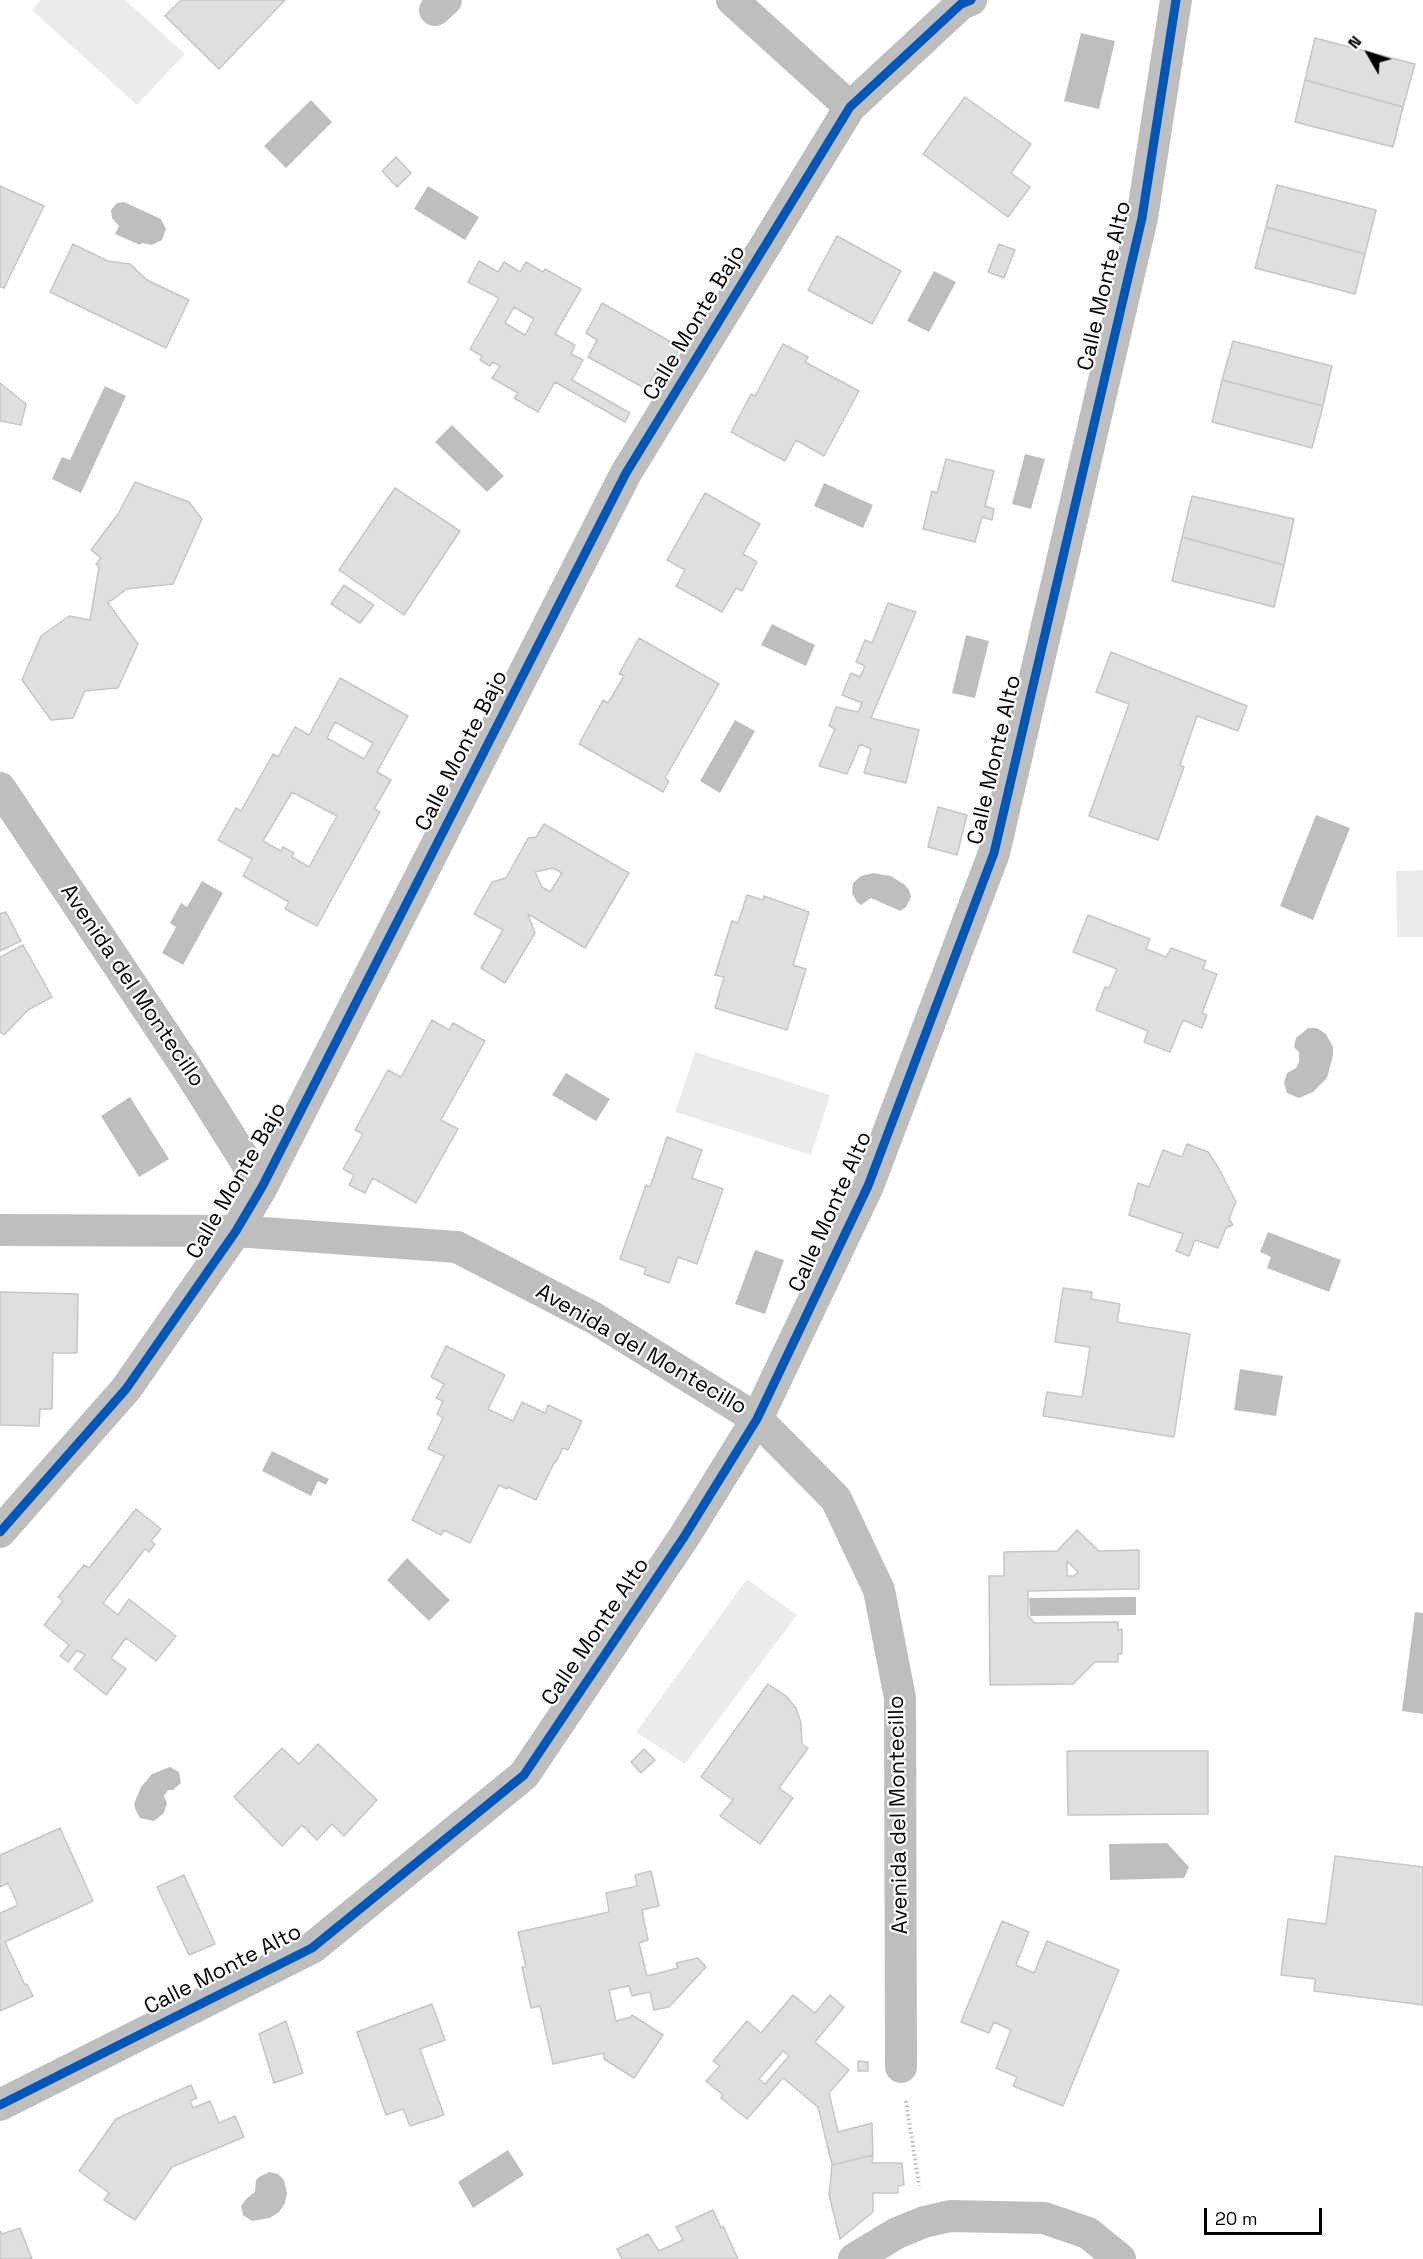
<!DOCTYPE html>
<html>
<head>
<meta charset="utf-8">
<style>
  body { margin:0 }
  #map { position:relative; width:1423px; height:2259px; overflow:hidden; background:#fff; font-family:"Space Grotesk",sans-serif }
  canvas { display:block }
  .north { position:absolute; left:1339px; top:24px; width:60px; height:60px; -webkit-text-stroke:4px #fff; paint-order:stroke; rotate:309deg; font-size:16px; font-weight:700; line-height:24px; text-align:center; color:#000 }
  .north::after { content:''; display:block; margin:auto; width:21px; height:27px; background:#000; clip-path:polygon(50% 0,100% 100%,50% 72%,0 100%) }
  .scale { position:absolute; left:1204px; top:2208px; width:118px; height:27px; box-sizing:border-box; border:3px solid #000; border-top:0; padding-left:8px; font-size:18px; line-height:21px; white-space:nowrap; color:#000; -webkit-text-stroke:4px #fff; paint-order:stroke }
</style>
</head>
<body>
<div id="map">
<canvas width="1423" height="2259"></canvas>
<div class="north">N</div>
<div class="scale">20 m</div>
</div>
<script>
const context = document.querySelector('canvas').getContext('2d');
context.lineJoin = 'round';
function paint(path, color) {
  context.fillStyle = color;
  context.fill(path, 'evenodd');
}
function shape(rows) {
  const path = new Path2D();
  for (const r of rows) {
    path.moveTo(r[0], r[1]);
    for (let i = 2; i < r.length; i += 2) path.lineTo(r[i], r[i + 1]);
  }
  return path;
}
function strokePath(path, color, width, dash) {
  context.strokeStyle = color;
  context.lineWidth = width;
  context.lineCap = dash ? 'butt' : 'round';
  context.setLineDash(dash || []);
  context.stroke(path);
}
function label(font, color, halo, rows, align = 'center') {
  context.font = font + ' "Space Grotesk",sans-serif';
  context.lineWidth = 4.5;
  context.setLineDash([]);
  context.textBaseline = 'middle';
  context.strokeStyle = halo;
  context.fillStyle = color;
  for (const [text, x, y, turn = 0] of rows) {
    context.save();
    context.translate(x, y);
    context.rotate((+turn || 0) * Math.PI / 180);
    context.textAlign = isNaN(turn) ? turn : align;
    if (halo) context.strokeText(text, 0, 0);
    context.fillText(text, 0, 0);
    context.restore();
  }
}
const green = shape([
  [41,0,125,0,185,54,137,105,32,10],
  [1423,870,1423,937,1397,937,1396,871],
  [695,1052,830,1095,811,1155,675,1112],
  [747,1579,797,1615,685,1764,636,1732]
]);
const water = shape([
  [1081,33,1115,41,1099,109,1064,101],
  [311,100,332,122,286,168,264,146],
  [428,186,479,217,465,240,414,209],
  [124,202,161,219,166,229,162,240,152,245,142,243,140,245,115,234,119,226,112,218,111,210,117,203],
  [934,271,956,282,929,332,907,321],
  [105,386,126,396,81,493,52,479,62,457,70,460],
  [452,425,504,476,487,492,435,442],
  [1025,454,1045,459,1031,509,1012,504],
  [824,483,873,505,863,528,814,506],
  [772,624,815,645,806,666,761,645],
  [966,635,989,641,975,698,952,693],
  [735,720,755,731,720,793,700,781],
  [1316,815,1350,828,1313,920,1280,906],
  [873,873,891,876,905,885,909,890,911,897,906,907,900,911,871,898,861,905,857,902,852,893,853,883,861,876],
  [202,881,223,893,183,965,162,953,176,927,170,923,181,903,187,907],
  [1308,1028,1317,1028,1326,1034,1333,1047,1333,1055,1327,1078,1313,1092,1299,1098,1287,1093,1284,1082,1287,1073,1296,1068,1299,1062,1299,1052,1294,1047,1296,1038],
  [566,1073,610,1099,596,1121,552,1095],
  [130,1097,169,1159,139,1177,101,1116],
  [1268,1232,1341,1260,1329,1292,1267,1268,1271,1257,1260,1252],
  [755,1250,784,1260,765,1314,735,1304],
  [1240,1369,1283,1376,1276,1416,1234,1410],
  [272,1451,329,1479,326,1485,318,1481,311,1496,262,1471],
  [407,1558,450,1600,429,1621,387,1580],
  [1136,1597,1136,1615,1030,1616,1029,1598],
  [1415,1612,1423,1613,1423,1714,1402,1711],
  [170,1767,179,1772,181,1783,173,1790,168,1790,164,1796,167,1803,164,1813,154,1821,140,1818,136,1811,134,1804,141,1787,152,1774],
  [1167,1843,1189,1867,1184,1878,1110,1880,1109,1844],
  [508,2150,524,2175,473,2208,458,2182],
  [269,2172,278,2174,284,2180,287,2193,285,2203,279,2212,270,2218,252,2221,243,2215,241,2206,246,2199,255,2192,256,2180,259,2177]
]);
const building = shape([
  [181,0,285,0,219,69,165,16,181,0],
  [1315,38,1415,64,1403,107,1305,80,1315,38],
  [1305,80,1403,107,1393,147,1295,122,1305,80],
  [965,97,1031,144,1011,173,1030,187,1008,217,923,154,965,97],
  [396,157,411,173,397,187,382,171,396,157],
  [1277,185,1376,210,1365,254,1266,227,1277,185],
  [0,186,44,206,4,288,0,287,0,186],
  [1266,227,1365,254,1355,294,1255,268,1266,227],
  [837,236,901,271,872,324,808,290,837,236],
  [73,244,108,261,130,264,147,280,189,300,166,348,50,292,73,244],
  [999,244,1015,250,1004,278,988,272,999,244],
  [479,261,498,272,504,262,520,272,526,262,543,272,545,269,581,289,555,334,575,345,571,354,583,360,572,380,630,413,625,422,555,382,538,412,514,398,518,393,492,378,500,366,493,362,490,366,480,360,482,356,470,349,499,298,468,282,479,261],
  [514,307,534,319,525,335,505,323,514,307],
  [602,303,680,347,664,377,656,372,646,389,588,357,597,340,586,333,602,303],
  [1233,341,1332,366,1323,406,1222,380,1233,341],
  [783,344,808,357,805,362,859,391,824,456,796,440,785,461,731,432,751,394,755,396,783,344],
  [1222,380,1323,406,1312,448,1212,422,1222,380],
  [0,383,26,404,21,425,0,421,0,383],
  [946,459,994,471,985,506,994,509,992,520,982,517,975,542,923,529,932,491,937,493,946,459],
  [135,482,189,502,202,519,173,584,127,589,108,603,138,644,118,688,85,691,73,718,51,720,22,680,41,636,69,616,90,620,99,567,96,564,101,558,91,550,118,514,135,482],
  [395,488,460,531,404,615,339,570,395,488],
  [705,493,760,524,743,554,757,562,742,591,736,588,722,612,676,586,685,570,667,560,705,493],
  [1192,496,1294,519,1284,565,1182,537,1192,496],
  [1182,537,1284,565,1274,607,1172,581,1182,537],
  [344,585,374,605,360,623,331,604,344,585],
  [888,603,916,612,871,718,919,730,906,783,864,773,871,749,860,744,847,774,819,766,835,729,829,726,836,707,858,712,862,703,842,695,851,673,860,677,865,666,856,662,865,640,872,643,888,603],
  [639,638,719,684,665,778,669,781,663,792,579,744,603,700,608,703,624,676,619,674,639,638],
  [1111,652,1247,706,1238,731,1197,716,1180,765,1184,767,1158,840,1089,816,1129,704,1096,692,1111,652],
  [340,678,408,716,377,772,391,780,374,809,380,812,317,926,285,909,289,902,243,876,252,859,218,840,236,808,241,811,273,754,278,757,295,727,309,735,340,678],
  [335,722,373,743,364,759,327,738,335,722],
  [292,792,337,816,309,867,292,857,294,853,283,847,281,851,263,841,292,792],
  [938,807,967,815,957,855,928,847,938,807],
  [544,824,629,873,585,948,528,914,535,933,505,983,481,968,503,930,474,914,492,882,506,878,528,838,536,837,544,824],
  [553,868,562,873,550,892,542,887,535,872,553,868],
  [747,895,763,900,764,896,809,912,793,965,806,969,787,1030,715,1008,724,977,715,975,732,921,738,923,747,895],
  [6,912,21,941,0,951,0,914,6,912],
  [1088,915,1150,939,1146,949,1166,957,1171,948,1206,961,1203,969,1217,974,1202,1013,1207,1015,1202,1028,1183,1020,1170,1052,1144,1042,1148,1031,1096,1010,1105,987,1109,988,1117,969,1073,952,1088,915],
  [23,945,52,997,28,1010,4,1035,0,1032,0,957,23,945],
  [432,1020,449,1030,453,1023,485,1041,441,1120,458,1129,416,1203,373,1178,365,1193,349,1185,354,1175,343,1169,363,1134,355,1130,388,1070,401,1077,432,1020],
  [667,1137,702,1150,692,1178,723,1189,697,1264,678,1257,669,1283,644,1274,646,1268,620,1259,646,1185,650,1187,667,1137],
  [1187,1144,1208,1152,1218,1167,1236,1202,1229,1219,1233,1225,1226,1228,1218,1248,1195,1240,1189,1256,1176,1251,1183,1234,1129,1215,1138,1183,1149,1187,1163,1150,1182,1157,1187,1144],
  [1063,1288,1092,1292,1091,1299,1120,1304,1117,1322,1190,1334,1174,1437,1043,1416,1047,1392,1082,1397,1090,1347,1055,1342,1063,1288],
  [0,1292,78,1294,77,1353,53,1353,52,1409,40,1409,39,1426,0,1425,0,1292],
  [446,1346,505,1375,488,1409,513,1421,522,1402,545,1413,548,1405,582,1421,568,1450,563,1448,556,1462,555,1461,536,1500,508,1487,507,1489,499,1485,470,1543,444,1530,441,1535,412,1520,444,1456,428,1449,443,1418,437,1414,443,1401,436,1398,444,1384,431,1377,446,1346],
  [136,1509,161,1529,151,1541,155,1544,149,1552,145,1549,103,1603,118,1615,129,1599,176,1636,156,1661,126,1638,111,1658,126,1669,106,1695,74,1669,85,1655,77,1650,68,1662,60,1656,69,1645,44,1625,63,1601,58,1597,84,1565,89,1568,136,1509],
  [1077,1530,1099,1551,1139,1550,1139,1589,1028,1591,1028,1616,1035,1623,1118,1622,1118,1630,1122,1629,1122,1654,1118,1654,1118,1662,1095,1662,1073,1684,990,1685,989,1576,1004,1576,1004,1552,1057,1551,1077,1530],
  [1067,1561,1078,1572,1074,1576,1067,1576,1067,1561],
  [768,1684,786,1696,796,1708,801,1723,802,1744,808,1748,779,1788,793,1798,760,1844,720,1816,733,1800,701,1777,768,1684],
  [318,1744,377,1800,344,1836,332,1824,317,1840,302,1825,282,1846,234,1797,282,1748,299,1764,318,1744],
  [644,1749,655,1760,641,1773,631,1762,644,1749],
  [1067,1751,1208,1751,1208,1814,1068,1815,1067,1751],
  [60,1828,93,1901,5,1942,25,1985,27,1984,33,1996,0,2011,0,1913,18,1905,8,1883,0,1887,0,1855,60,1828],
  [1335,1856,1423,1867,1423,2005,1314,1991,1315,1979,1281,1975,1288,1919,1326,1924,1335,1856],
  [651,1871,659,1906,642,1910,648,1940,639,1943,647,1976,678,1968,676,1963,698,1958,706,1967,669,2007,654,2010,650,1992,632,1996,629,1986,609,1990,616,2021,631,2017,632,2015,663,2035,634,2078,604,2059,604,2053,553,2064,540,2006,531,2008,522,1967,526,1967,518,1932,609,1912,606,1893,637,1886,635,1875,651,1871],
  [184,1875,215,1944,189,1955,157,1887,184,1875],
  [1002,1921,1029,1932,1016,1965,1034,1973,1047,1941,1119,1970,1063,2106,1013,2086,1017,2077,996,2068,1011,2030,994,2022,989,2033,961,2022,1002,1921],
  [793,1995,815,2013,830,1995,844,2007,815,2042,849,2070,829,2093,838,2132,872,2123,873,2155,832,2165,818,2107,783,2078,747,2119,721,2098,723,2095,706,2081,720,2066,713,2061,747,2021,761,2033,793,1995],
  [783,2051,789,2056,765,2084,759,2079,783,2051],
  [432,2004,445,2040,420,2049,444,2115,410,2126,403,2109,386,2115,357,2032,432,2004],
  [286,2021,303,2073,274,2083,259,2034,286,2021],
  [858,2061,868,2062,868,2071,858,2071,858,2061],
  [191,2085,197,2098,190,2101,193,2108,210,2101,219,2123,235,2116,244,2137,172,2167,135,2220,104,2200,109,2193,79,2171,116,2119,191,2085],
  [873,2155,872,2163,902,2163,904,2185,898,2186,898,2193,873,2193,873,2212,840,2239,829,2195,832,2165,873,2155],
  [713,2210,721,2228,723,2226,738,2259,622,2259,617,2249,648,2234,659,2251,683,2240,676,2227,713,2210],
  [20,2228,32,2259,0,2259,0,2231,2,2234,20,2228]
]);
const path = shape([
  [906,2101,919,2186]
]);
const minor = shape([
  [732,0,850,107],
  [435,10,446,0],
  [0,788,185,1065,262,1187],
  [0,1230,236,1231,457,1247,594,1318,757,1419,836,1499,879,1590,900,1698,901,2067],
  [0,1532,126,1389,236,1231,262,1187,626,473,850,107,961,4,971,0],
  [0,2105,312,1948,524,1775,684,1537,757,1419,868,1186,994,853,1142,218,1176,0],
  [854,2259,897,2233,924,2222,950,2216,1044,2218,1088,2233,1120,2259]
]);
const cycleway = shape([
  [0,1532,126,1389,236,1231,262,1187,626,473,850,107,961,4,971,0],
  [0,2105,312,1948,524,1775,684,1537,757,1419,868,1186,994,853,1142,218,1176,0]
]);
const streetNames = [
  ["Calle Monte Alto",1105,286,-77],
  ["Calle Monte Bajo",695,323,-59],
  ["Calle Monte Bajo",462,751,-63],
  ["Calle Monte Alto",995,760,-77],
  ["Avenida del Montecillo",132,986,56],
  ["Calle Monte Bajo",237,1181,-60],
  ["Calle Monte Alto",831,1212,-66],
  ["Avenida del Montecillo",641,1350,30],
  ["Calle Monte Alto",596,1632,-56],
  ["Avenida del Montecillo",899,1815,-91],
  ["Calle Monte Alto",223,1970,-27]
];
paint(green, '#ebebeb');
paint(water, '#bebebe');
paint(building, '#dfdfdf');
strokePath(building, '#c6c6c6', 1.5);
strokePath(path, '#b9b9b9', 4, [1.5, 3]);
strokePath(minor, '#bebebe', 32);
strokePath(cycleway, '#0057b8', 9);
label('22px', '#000', '#fff', streetNames);
</script>
</body>
</html>
